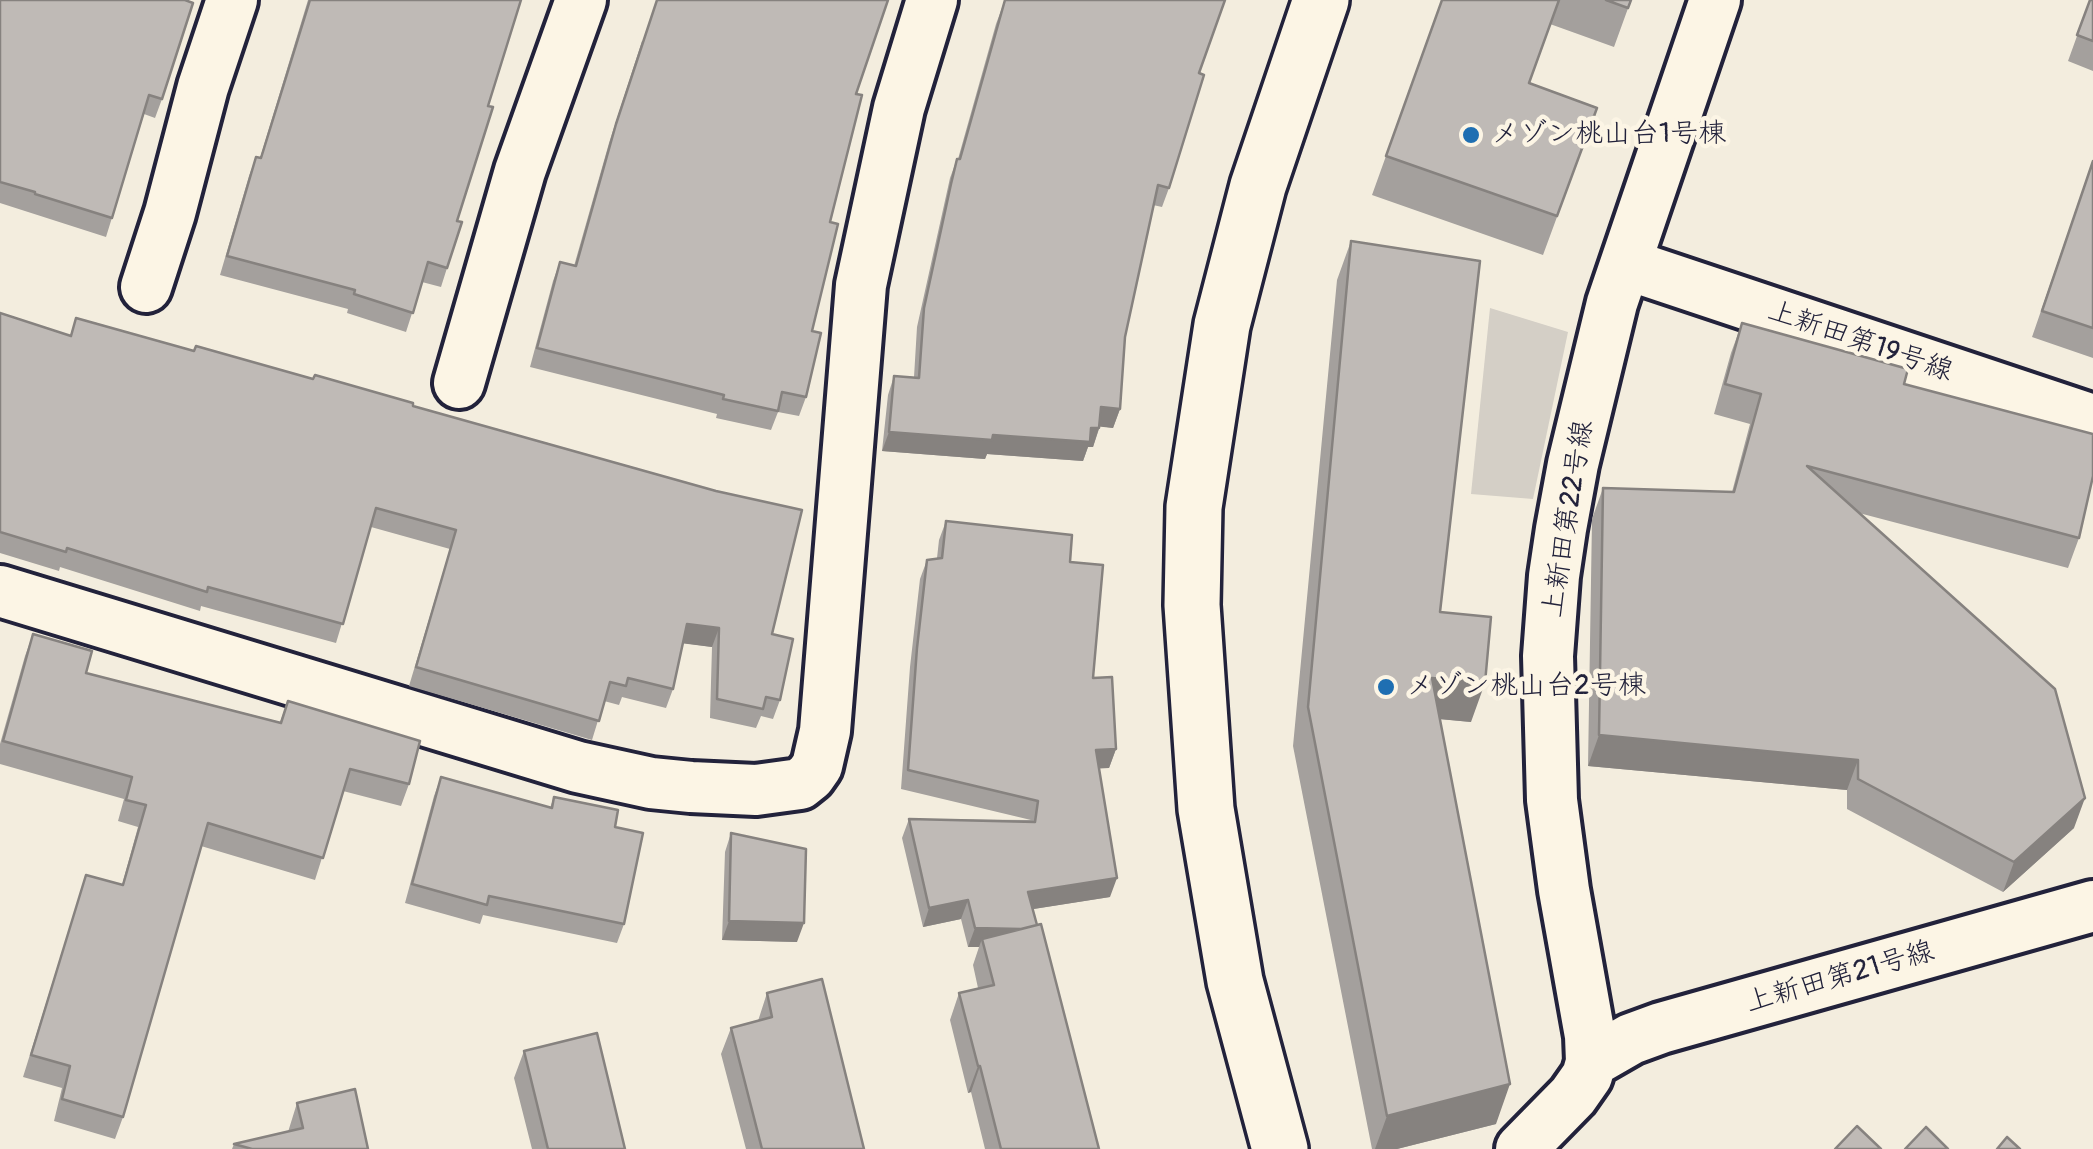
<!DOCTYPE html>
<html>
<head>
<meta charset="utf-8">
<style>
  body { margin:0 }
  canvas { display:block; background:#f3edde }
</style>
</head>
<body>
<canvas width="2093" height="1149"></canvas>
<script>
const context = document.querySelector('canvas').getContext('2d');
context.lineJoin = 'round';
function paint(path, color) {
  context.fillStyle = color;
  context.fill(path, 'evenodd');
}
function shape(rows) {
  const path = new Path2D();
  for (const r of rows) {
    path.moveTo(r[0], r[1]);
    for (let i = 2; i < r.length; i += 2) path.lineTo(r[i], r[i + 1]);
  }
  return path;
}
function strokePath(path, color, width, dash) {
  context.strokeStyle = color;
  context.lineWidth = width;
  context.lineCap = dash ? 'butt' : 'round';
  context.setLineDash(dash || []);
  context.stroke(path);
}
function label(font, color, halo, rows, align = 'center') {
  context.font = font + ' Pangolin,"Klee One",sans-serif';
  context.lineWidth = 9;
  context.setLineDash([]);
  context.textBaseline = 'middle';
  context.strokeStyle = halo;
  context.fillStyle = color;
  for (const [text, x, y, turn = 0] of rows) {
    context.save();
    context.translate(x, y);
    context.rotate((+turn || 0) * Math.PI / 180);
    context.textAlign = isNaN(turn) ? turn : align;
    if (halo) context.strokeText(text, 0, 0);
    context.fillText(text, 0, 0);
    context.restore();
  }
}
const green = shape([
  [1490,308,1568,332,1533,499,1471,494]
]);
const street = shape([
  [1626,264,2093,420],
  [146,287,170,213,203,87,232,0],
  [459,383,520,171,581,0],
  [0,591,578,767,651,783,691,787,756,790,800,784,810,776,817,766,825,731,861,285,899,108,932,0],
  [1591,1062,1631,1039,1661,1028,2093,906],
  [1521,1149,1573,1096,1587,1076,1591,1062,1590,1036,1564,890,1552,800,1548,656,1554,576,1561,529,1573,464,1612,303,1715,0]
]);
const secondary = shape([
  [1280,1149,1235,981,1206,809,1192,605,1194,507,1222,325,1258,186,1321,0]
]);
const wall = shape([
  [0,0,162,99,155,118,144,114,106,237,0,203],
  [308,0,521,0,488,106,457,221,447,268,441,287,422,282,406,332,347,313,348,309,220,275,249,176,256,157,260,158],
  [1005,0,1199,73,1169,188,1162,207,1153,205,1125,337,1120,409,1113,428,1100,426,1093,447,1088,447,1083,461,987,454,985,459,882,451,888,395,894,376,914,377,917,327,950,178,957,159,958,159,996,24],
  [1442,0,1631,0,1614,47,1550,24,1529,83,1597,108,1543,255,1372,195],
  [2090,0,2093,0,2093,71,2068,61],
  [642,41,856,94,830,222,812,331,806,397,799,416,778,412,771,430,716,418,717,414,530,367,553,281,560,262,574,266,609,143],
  [2093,160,2093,358,2032,337],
  [1351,241,1440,612,1471,722,1440,719,1496,1124,1397,1149,1372,1149,1293,746,1337,280],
  [0,313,70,336,76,318,194,351,413,406,772,634,780,700,773,719,761,716,756,728,710,718,712,647,683,643,673,689,666,708,622,697,619,705,604,701,592,740,409,686,450,549,371,527,336,643,201,606,200,611,60,567,59,571,0,553],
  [1742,323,1904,384,2079,538,2068,568,1859,513,2074,828,2003,892,1847,809,1847,790,1588,766,1592,519,1603,488,1732,492,1750,424,1714,414,1731,353],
  [946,521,1070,562,1093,678,1116,749,1109,768,1099,768,1110,897,1033,909,1099,1149,985,1149,971,1092,968,1093,950,1020,959,993,978,988,973,965,979,947,968,947,961,919,923,927,902,838,909,819,1031,820,901,789,910,667,920,579,927,560,937,558,939,540],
  [33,634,86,673,280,722,288,701,409,784,401,806,343,791,315,880,201,846,123,1117,115,1139,54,1121,62,1088,23,1077,86,875,122,885,138,827,118,821,124,799,0,764,0,744,25,656],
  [441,777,550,808,554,797,615,827,624,924,617,943,483,915,480,924,405,903,434,796],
  [731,833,797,942,722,940,725,852],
  [767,993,864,1149,746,1149,721,1054,731,1028,758,1021],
  [524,1051,625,1149,532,1149,514,1078],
  [297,1103,368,1149,232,1149,234,1144,288,1132]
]);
const shadedWall = shape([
  [1101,407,1120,409,1113,428,1094,426],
  [1091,428,1099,428,1093,447,1088,447,1083,461,987,454,985,459,882,451,889,432,993,435],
  [687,624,719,628,712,647,680,643],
  [1432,678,1485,683,1471,722,1417,717],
  [1599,735,1858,760,1847,790,1588,766],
  [1116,749,1109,768,1090,769,1096,750],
  [2085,798,2074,828,2003,892,2014,862],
  [1117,878,1110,897,1021,911,1028,892],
  [968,900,961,919,923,927,929,908],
  [729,921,804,923,797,942,722,940],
  [975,928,1038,930,982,939,979,947,968,947],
  [978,1066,980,1066,971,1092,968,1093],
  [1510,1084,1496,1124,1397,1149,1375,1149,1387,1116]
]);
const building = shape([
  [0,0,185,0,193,3,162,99,149,95,112,218,35,194,35,192,0,182,0,0],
  [310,0,521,0,488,106,493,107,457,221,462,222,447,268,428,262,413,313,354,294,355,290,227,256,256,157,261,158,310,0],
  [657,0,888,0,856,94,862,95,830,222,838,224,812,331,821,333,806,397,782,392,778,411,723,399,724,395,537,348,560,262,576,266,616,124,657,0],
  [1005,0,1225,0,1199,73,1204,75,1169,188,1158,185,1125,337,1120,409,1101,407,1099,428,1091,428,1090,442,993,435,992,440,889,432,894,376,919,378,924,308,951,184,957,159,960,159,1005,0],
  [1442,0,1559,0,1529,83,1597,108,1557,216,1386,156,1442,0],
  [1606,0,1631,0,1628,8,1606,0],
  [2090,0,2093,0,2093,41,2077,35,2090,0],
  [2093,161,2093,328,2042,311,2093,161],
  [1351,241,1480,261,1440,612,1491,617,1485,683,1432,678,1510,1084,1387,1116,1308,707,1351,241],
  [0,313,71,336,76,318,194,351,196,346,313,379,315,375,413,403,413,406,716,491,802,510,772,634,793,639,780,700,766,697,763,709,717,699,719,628,687,624,673,689,628,678,626,686,610,682,599,721,416,667,456,530,376,508,343,624,208,587,207,592,67,548,66,552,0,532,0,313],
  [1742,323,1908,369,1904,384,2093,434,2093,476,2079,538,1807,466,2055,689,2085,798,2014,862,1858,779,1858,760,1599,735,1603,488,1734,492,1761,394,1725,384,1742,323],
  [946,521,1072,535,1070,562,1103,565,1093,678,1112,677,1116,749,1096,750,1117,878,1028,892,1037,925,1021,929,975,928,968,900,929,908,909,819,1035,822,1038,801,908,770,917,648,927,560,942,558,946,521],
  [33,634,92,651,86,673,281,723,288,701,420,741,409,784,350,769,323,858,208,823,123,1117,62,1099,70,1066,31,1055,86,875,123,885,146,805,126,800,132,777,3,741,33,634],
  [441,777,552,808,554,797,618,810,615,827,643,833,624,924,489,896,487,905,412,884,441,777],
  [731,833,806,849,804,923,729,921,731,833],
  [1041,924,1099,1149,1001,1149,980,1066,978,1066,959,993,994,985,982,939,1041,924],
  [822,979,864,1149,762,1149,731,1028,772,1017,767,993,822,979],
  [597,1033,625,1149,548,1149,524,1051,597,1033],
  [355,1089,368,1149,252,1149,234,1144,303,1128,297,1103,355,1089],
  [1857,1126,1881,1149,1835,1149,1857,1126],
  [1926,1127,1948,1149,1905,1149,1926,1127],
  [2007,1137,2020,1149,1997,1149,2007,1137]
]);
const markers = [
  [1471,135,10,"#1f6fb2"],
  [1386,687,10,"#1f6fb2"]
];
const poiNames = [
  ["メゾン桃山台1号棟",1491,135],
  ["メゾン桃山台2号棟",1406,687]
];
const streetNames = [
  ["上新田第19号線",1860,342,19],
  ["上新田第22号線",1569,519,-81],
  ["上新田第21号線",1840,978,-16]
];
paint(green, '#d4cfc6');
strokePath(street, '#22223b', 58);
strokePath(secondary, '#22223b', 62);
strokePath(street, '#fcf5e5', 50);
strokePath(secondary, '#fcf5e5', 55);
paint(wall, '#a4a09d');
paint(shadedWall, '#86827f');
paint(building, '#bfbab6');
strokePath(building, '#86827f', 2.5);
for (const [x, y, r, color] of markers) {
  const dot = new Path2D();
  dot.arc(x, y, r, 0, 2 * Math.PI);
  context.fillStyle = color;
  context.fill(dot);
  strokePath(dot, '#fcf5e5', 4);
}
label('28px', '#22223b', '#fcf5e5', poiNames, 'left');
label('28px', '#22223b', '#fcf5e5', streetNames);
</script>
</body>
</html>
